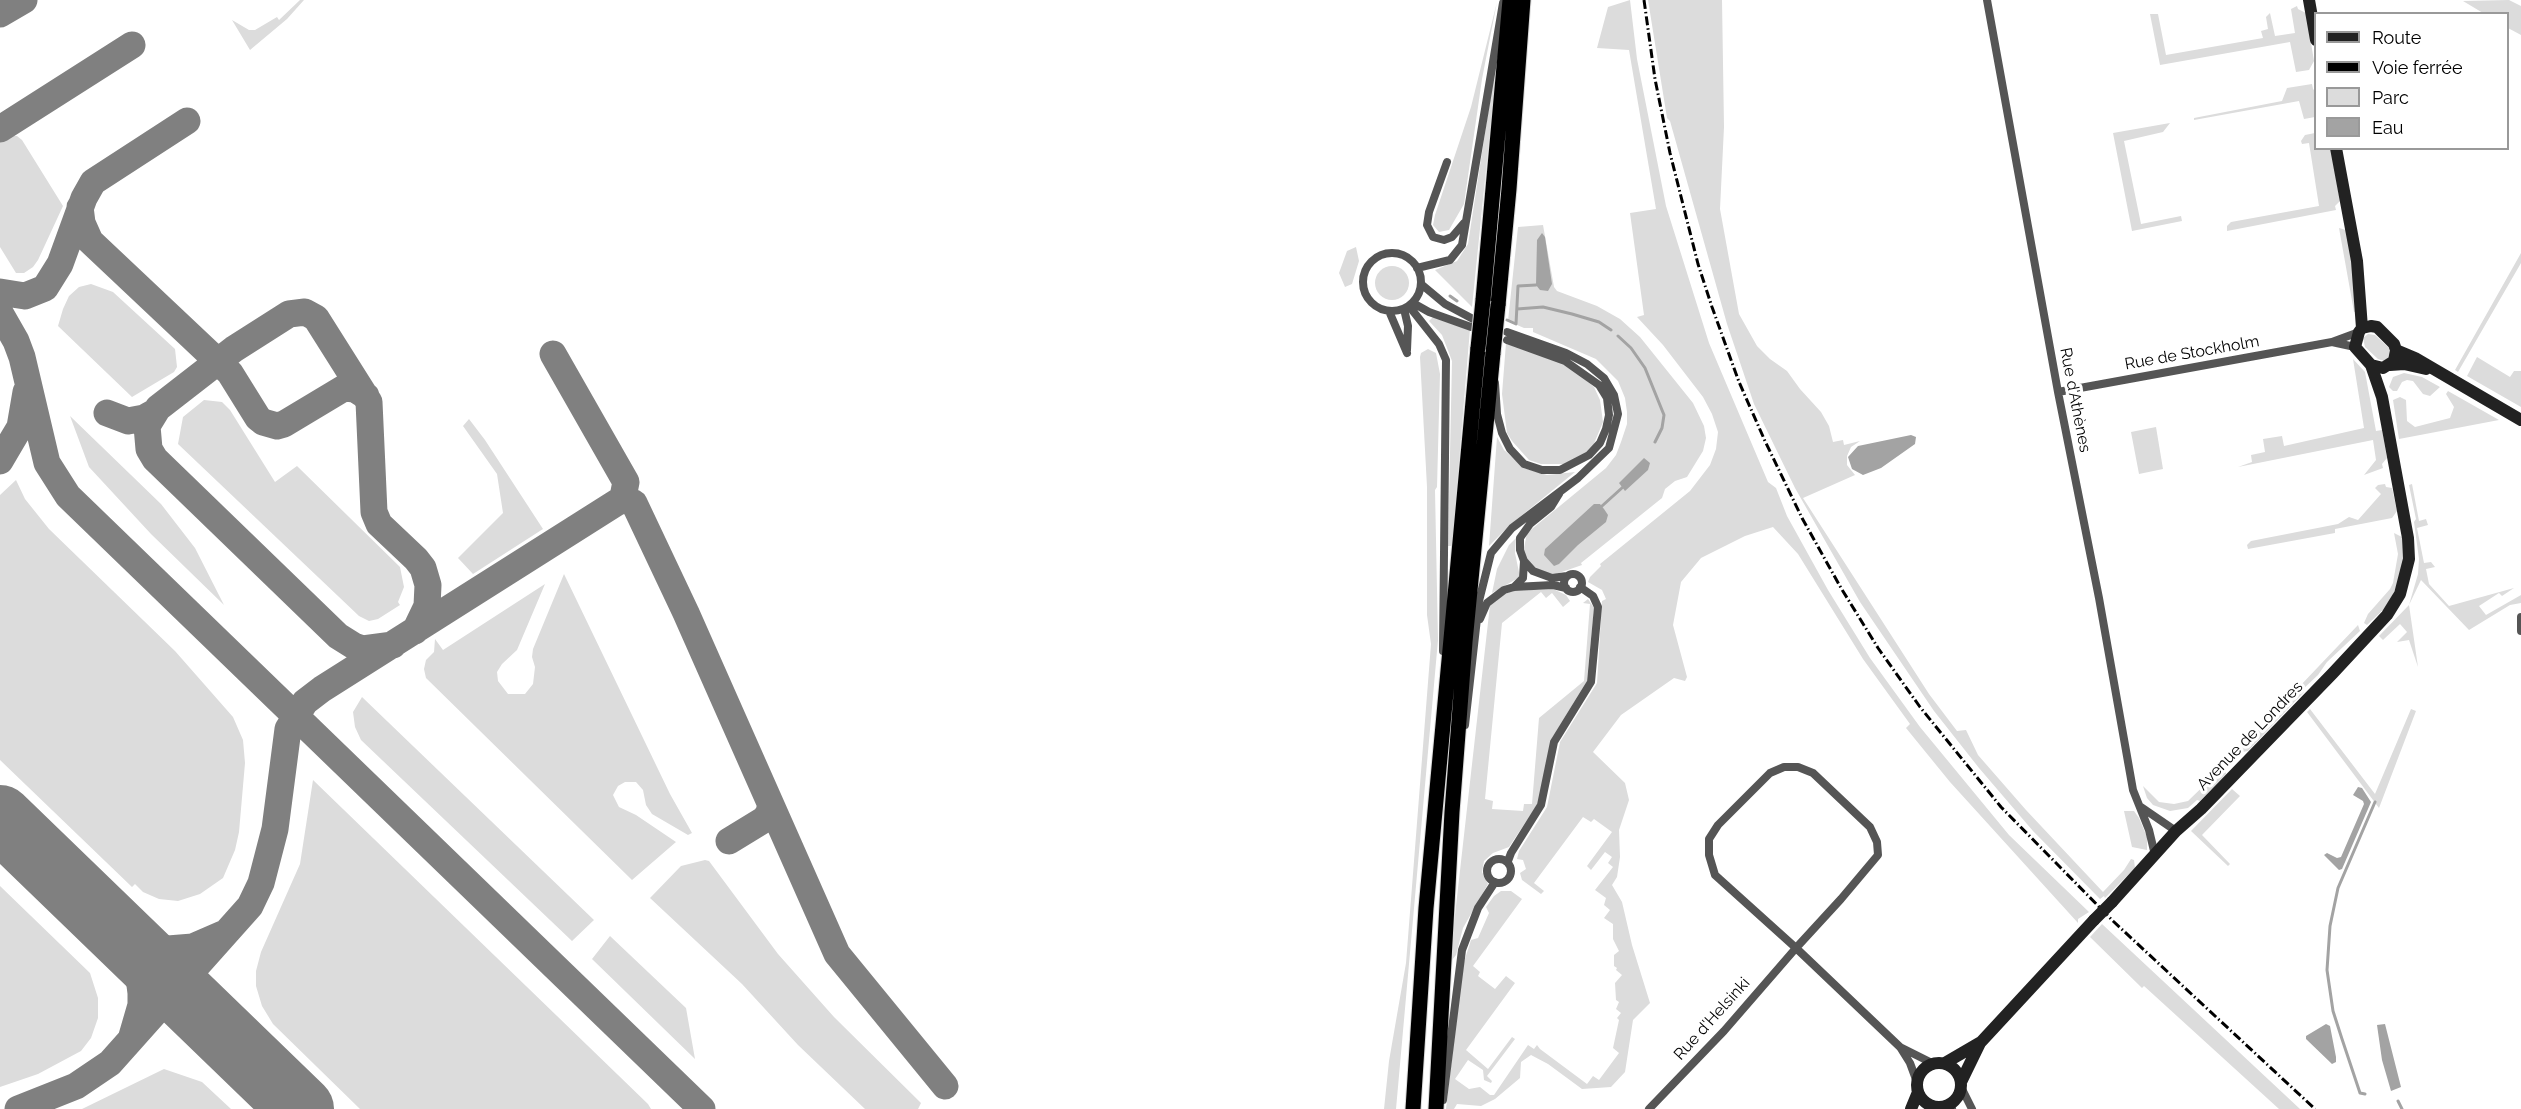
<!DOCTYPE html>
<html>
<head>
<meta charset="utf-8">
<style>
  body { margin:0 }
  #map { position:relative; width:2521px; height:1109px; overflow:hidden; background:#fff; font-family:Raleway,sans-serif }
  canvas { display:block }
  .legend { position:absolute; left:2314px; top:12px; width:195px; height:138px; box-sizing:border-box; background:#fff; border:2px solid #999; margin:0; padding:8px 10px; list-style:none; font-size:18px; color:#000 }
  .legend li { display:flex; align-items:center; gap:12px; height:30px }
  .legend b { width:30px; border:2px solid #999 }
</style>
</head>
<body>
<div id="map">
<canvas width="2521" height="1109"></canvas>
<ul class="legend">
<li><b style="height:8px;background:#222"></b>Route</li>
<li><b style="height:8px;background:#000"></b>Voie ferrée</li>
<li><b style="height:16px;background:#dcdcdc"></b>Parc</li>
<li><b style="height:16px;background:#a3a3a3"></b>Eau</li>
</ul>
</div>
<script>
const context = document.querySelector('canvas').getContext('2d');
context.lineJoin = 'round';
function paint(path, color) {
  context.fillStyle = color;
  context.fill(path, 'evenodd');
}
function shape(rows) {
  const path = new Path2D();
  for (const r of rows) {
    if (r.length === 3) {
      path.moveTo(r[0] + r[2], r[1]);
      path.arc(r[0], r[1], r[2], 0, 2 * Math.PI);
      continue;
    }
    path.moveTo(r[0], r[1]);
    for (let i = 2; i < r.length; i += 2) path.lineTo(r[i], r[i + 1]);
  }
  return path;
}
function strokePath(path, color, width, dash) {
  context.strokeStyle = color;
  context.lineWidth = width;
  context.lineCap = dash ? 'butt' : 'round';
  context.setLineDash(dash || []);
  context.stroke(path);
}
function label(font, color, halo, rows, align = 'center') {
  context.font = font + ' Raleway,sans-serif';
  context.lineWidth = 6;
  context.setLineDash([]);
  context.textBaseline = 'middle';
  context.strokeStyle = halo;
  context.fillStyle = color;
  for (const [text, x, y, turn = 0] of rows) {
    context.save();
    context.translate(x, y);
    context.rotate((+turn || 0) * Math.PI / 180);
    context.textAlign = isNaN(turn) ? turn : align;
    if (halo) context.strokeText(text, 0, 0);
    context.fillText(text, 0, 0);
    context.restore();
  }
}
const green = shape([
  [300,0,304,0,287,19,250,50,232,20,249,30,255,30,277,17,279,20],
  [1630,0,1637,59,1666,206,1709,343,1768,482,1776,488,1787,516,1828,590,1870,658,1920,727,2009,835,2089,912,2078,919,2078,923,1950,782,1906,728,1910,724,1863,659,1798,554,1773,527,1745,536,1701,558,1681,582,1673,625,1687,677,1685,681,1674,678,1621,715,1593,752,1625,783,1629,800,1619,830,1620,857,1617,877,1612,885,1622,902,1632,945,1650,1003,1633,1020,1625,1072,1611,1087,1582,1089,1548,1064,1531,1055,1521,1062,1520,1078,1495,1099,1481,1106,1457,1104,1454,1109,1446,1109,1463,965,1471,940,1478,938,1489,913,1486,907,1494,896,1501,891,1511,891,1522,899,1473,966,1480,972,1478,976,1495,989,1506,976,1515,983,1466,1050,1488,1069,1512,1037,1515,1039,1487,1076,1492,1081,1491,1083,1484,1080,1483,1070,1468,1060,1455,1079,1469,1089,1480,1087,1490,1095,1494,1095,1528,1045,1534,1049,1537,1045,1540,1049,1587,1084,1593,1076,1599,1080,1619,1053,1613,1048,1619,1020,1617,1018,1621,1013,1616,1009,1619,1002,1616,1000,1615,983,1622,975,1616,970,1617,968,1614,966,1614,955,1619,951,1613,939,1613,924,1604,918,1610,910,1604,905,1606,898,1595,890,1613,867,1608,863,1612,857,1605,852,1591,870,1587,866,1612,832,1594,819,1591,822,1583,817,1534,883,1544,891,1541,894,1522,880,1520,873,1526,869,1523,860,1517,859,1519,851,1547,807,1560,742,1597,683,1602,601,1606,599,1602,590,1588,582,1590,577,1601,566,1600,564,1690,491,1710,465,1716,449,1718,432,1712,414,1703,397,1663,345,1637,317,1644,315,1630,213,1656,209,1629,50,1597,48,1608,7],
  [1648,0,1722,0,1724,127,1720,209,1739,314,1757,346,1770,359,1787,371,1800,389,1821,412,1829,426,1833,442,1843,440,1844,445,1860,441,1851,447,1847,456,1847,465,1855,475,1803,498,1929,694,1957,731,1966,730,1978,755,2026,810,2103,892,2124,870,2131,859,2134,860,2135,868,2105,898,2104,896,2100,899,2033,831,1979,768,1934,711,1860,602,1795,488,1754,404,1727,324,1670,121,1667,118],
  [2509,0,2521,6,2521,35,2508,28,2508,14,2483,13,2463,1],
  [1497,2,1482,79,1464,204,1449,230,1439,232,1433,225,1435,215,1471,107],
  [2297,6,2298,9,2306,13,2314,61,2309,70,2296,72,2290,42,2160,65,2150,14,2158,14,2166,55,2263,38,2261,31,2268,29,2266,17,2270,13,2275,36,2295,33,2291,9],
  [1493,81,1495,82,1472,307,1435,270,1457,261,1468,244],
  [2312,84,2313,89,2315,91,2315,117,2304,119,2299,101,2194,120,2194,118,2282,101,2287,88],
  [2170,123,2163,132,2124,141,2141,224,2181,216,2182,221,2132,231,2113,133],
  [2315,133,2316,148,2331,149,2340,201,2335,206,2336,210,2227,231,2227,226,2231,222,2319,206,2309,143,2302,144,2301,141,2305,135],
  [10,136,17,136,22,140,63,206,38,260,33,267,24,273,16,273,0,247,0,142],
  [1543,225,1554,287,1557,291,1597,306,1620,319,1640,337,1693,403,1704,426,1706,438,1703,451,1687,477,1675,481,1665,489,1662,498,1581,563,1582,565,1556,574,1546,573,1531,566,1523,553,1527,533,1606,468,1616,455,1621,442,1627,424,1627,412,1625,398,1618,381,1596,359,1533,332,1533,328,1524,328,1508,321,1518,227],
  [2339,228,2346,230,2350,253,2359,311,2354,312],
  [1356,247,1359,261,1352,284,1345,287,1339,273,1347,251],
  [2521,253,2521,263,2458,372,2455,370],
  [1392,283,17],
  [91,284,113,292,175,349,177,367,174,372,132,397,58,326,63,309,69,296,79,287],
  [1433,317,1470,329,1452,546,1448,546,1452,361,1442,335,1429,321],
  [2368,334,2375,335,2389,348,2390,357,2384,361,2378,359,2365,347,2363,338],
  [1506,343,1559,362,1580,375,1594,387,1600,400,1603,422,1593,446,1585,454,1565,464,1541,464,1529,460,1512,441,1507,433,1502,394],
  [1428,349,1436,353,1440,374,1437,487,1435,490,1438,640,1396,1109,1384,1109,1389,1061,1406,963,1431,644,1427,615,1427,487,1420,357,1421,353],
  [2477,357,2510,377,2514,371,2521,371,2521,407,2467,376],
  [2353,359,2365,372,2376,431,2382,430,2387,458,2382,464,2383,468,2364,475,2376,460,2373,440,2238,467,2252,462,2251,455,2265,452,2263,439,2282,436,2284,446,2364,428],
  [2404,373,2422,377,2440,387,2430,396,2423,394,2413,381,2407,380,2402,382,2397,391,2393,391,2389,387,2393,377],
  [2448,391,2499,420,2399,439,2393,400,2400,397,2406,400,2407,421,2415,427,2450,418,2454,407,2446,394],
  [204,400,222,402,230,410,275,482,297,466,400,567,404,587,398,602,400,605,378,619,369,621,359,616,178,444,183,417],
  [70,416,161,504,195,548,224,605,151,534,89,467],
  [469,419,485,440,543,529,473,574,458,558,503,513,497,474,463,426],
  [2156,427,2163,469,2139,474,2131,432],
  [1497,437,1504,450,1524,468,1547,475,1575,472,1510,525,1489,546],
  [16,480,25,499,49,529,175,651,233,717,243,740,245,763,239,832,235,850,223,878,200,894,178,901,159,899,143,892,135,884,132,887,0,760,0,495],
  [2385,484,2386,487,2392,488,2397,511,2392,518,2335,529,2335,533,2248,549,2247,545,2251,541,2338,524,2349,517,2358,520,2381,494,2375,488,2378,485],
  [2412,484,2419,521,2426,519,2428,525,2417,528,2424,563,2431,562,2435,567,2426,569,2429,584,2449,606,2514,588,2502,596,2499,593,2479,606,2486,615,2521,595,2521,603,2510,605,2469,630,2421,580,2409,605,2418,667,2409,640,2397,642,2407,632,2400,624,2383,640,2379,636,2409,605,2418,574,2419,559,2414,522,2416,519,2409,485],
  [2394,533,2402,537,2403,562,2399,579,2392,597,2383,610,2367,625,2364,623,2368,614,2390,589,2393,583,2398,554],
  [1516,538,1515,553,1520,577,1492,593,1497,569,1509,545],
  [564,574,670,794,692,833,688,835,652,814,646,805,643,790,636,782,625,782,618,786,613,795,619,807,636,815,676,842,632,880,426,678,424,669,426,660,434,652,435,639,443,650,545,584,517,650,502,664,497,672,498,681,508,694,525,694,533,684,535,667,532,657,533,649],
  [1553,589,1566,595,1570,601,1563,607,1552,593,1546,598,1541,592,1502,623,1485,799,1493,801,1492,809,1523,811,1524,804,1532,804,1539,718,1584,681,1590,604,1583,603,1588,599,1594,608,1587,681,1552,738,1539,802,1509,847,1493,853,1484,861,1482,872,1488,884,1463,928,1456,955,1452,960,1446,1053,1450,959,1490,605,1502,595,1512,591],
  [2358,625,2360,631,2327,662,2318,675,2302,690,2304,692,2248,751,2242,752,2240,749],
  [362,697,594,920,572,941,361,740,355,727,353,712],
  [2310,709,2375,794,2411,709,2416,711,2379,808,2307,712],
  [2225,765,2226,774,2200,801,2197,800,2188,808,2170,811,2153,805,2147,798,2143,786,2159,802,2174,804,2188,801],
  [313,780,648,1104,651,1109,360,1109,273,1024,262,1006,256,986,256,971,261,952,300,864],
  [2232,789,2240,796,2202,835,2230,864,2228,866,2191,831],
  [2124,811,2134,811,2139,818,2147,837,2147,850,2132,847],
  [705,860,709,861,778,954,834,1017,921,1103,918,1109,865,1109,798,1045,742,984,650,898,681,866],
  [0,886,90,973,98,998,98,1018,91,1038,81,1051,38,1074,0,1087],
  [2102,924,2300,1109,2279,1109,2144,986,2142,988,2090,937],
  [610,936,686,1008,695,1059,592,959],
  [164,1069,202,1082,231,1109,82,1109]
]);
const water = shape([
  [1542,233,1545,237,1552,284,1548,291,1540,290,1536,285,1537,240],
  [1911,435,1916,437,1915,444,1881,468,1863,475,1852,469,1848,457,1858,446],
  [1644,458,1650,463,1648,470,1625,491,1619,483],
  [1594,504,1600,504,1604,509,1608,515,1606,522,1578,545,1559,564,1554,566,1544,555,1545,549],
  [2358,787,2362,788,2371,802,2342,869,2339,870,2324,855,2327,853,2337,858,2341,857,2364,804,2363,801,2353,795],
  [2326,1024,2330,1026,2336,1057,2336,1062,2332,1064,2306,1039,2306,1036],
  [2385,1024,2401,1087,2391,1091,2382,1060,2377,1025]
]);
const stream = shape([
  [1450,296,1457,301],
  [1517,309,1543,307,1572,314,1599,322,1611,330],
  [1507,320,1516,324,1518,286,1536,285],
  [1618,336,1631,348,1645,368,1664,415,1662,428,1655,442],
  [1602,506,1623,487],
  [2365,1094,2360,1093,2342,1039,2333,1011,2327,970,2330,926,2338,888,2375,802],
  [2398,1101,2402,1109]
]);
const taxiway = shape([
  [0,14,24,0],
  [0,129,132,45],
  [80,207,82,223,90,241,230,373,258,418,263,422,277,426,284,424,344,388,355,389,366,396],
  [0,292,25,296,45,288,60,264,84,198,93,182,187,121],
  [0,313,16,341,22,357,47,463,68,496,702,1109],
  [553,354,626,482,623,497,619,501,628,500,634,503,686,613,837,954,945,1086],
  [107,413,128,421,144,418,153,413],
  [0,461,20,427,26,392],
  [393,645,363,649,354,646,338,636,155,459,149,449,147,426,158,408,234,349,289,314,305,312,316,318,369,402,374,512,379,524,416,559,423,568,428,585,427,606,415,631],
  [729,841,765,819,770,811,770,803],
  [104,918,127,947,138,969,141,993,141,1005,132,1036],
  [116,928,129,938,143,944,168,949,193,947,223,934],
  [18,1109,76,1086,110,1063,250,906,261,883,275,829,288,729,305,702,322,689,619,501]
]);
const runway = shape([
  [0,818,301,1109]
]);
const street = shape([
  [1987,0,2058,392,2099,598,2133,790,2149,830,2155,855],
  [1447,162,1429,212,1427,225,1433,237,1444,240,1452,237,1464,223],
  [1392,282,29],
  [1417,268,1450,260,1462,245,1503,3],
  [1421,284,1445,304,1473,319],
  [1413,303,1429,312,1471,327],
  [1409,306,1439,344,1446,360,1443,651],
  [1404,309,1408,326,1407,350],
  [1389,311,1407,353],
  [2355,347,2332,342,2359,332],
  [1495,383,1497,414,1502,433,1510,449,1524,464,1542,470,1560,470,1589,455,1600,443,1606,429,1609,415,1607,398,1599,385,1565,361,1507,340],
  [2058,392,2332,342],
  [1559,494,1551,507,1530,524,1520,538,1520,550,1524,561,1533,571,1552,578,1567,576],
  [1573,583,9],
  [1514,587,1523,578,1524,561],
  [2521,617,2521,631],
  [1480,619,1487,603,1504,590,1514,587,1553,585,1566,588],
  [1465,725,1479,601,1491,553,1512,528,1578,478,1609,448,1618,414,1614,395,1604,378,1587,364,1566,353,1507,332],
  [2141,807,2176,831],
  [1499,871,12],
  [1508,861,1511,853,1541,805,1554,742,1591,682,1598,607,1593,596,1580,587],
  [1917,1082,1910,1063,1900,1047,1934,1064],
  [1961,1087,1972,1109],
  [1443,1100,1462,950,1478,908,1495,882],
  [1944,1106,1952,1109],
  [1649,1109,1724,1031,1796,948,1841,899,1878,855,1877,842,1870,827,1813,773,1798,767,1784,767,1770,773,1718,825,1709,839,1709,855,1715,875,1796,948,1900,1047]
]);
const secondary = shape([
  [2309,0,2316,40],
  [2336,148,2357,261,2362,328],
  [2371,326,2377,327,2394,344,2396,350,2394,361,2383,368,2371,365,2355,347,2359,332,2362,328,2371,326],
  [2396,350,2415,358,2521,420],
  [2390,365,2404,364,2426,369],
  [2112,902,2176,831,2201,809,2333,673,2387,615,2400,594,2409,559,2408,538,2382,397,2371,365],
  [1945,1063,1981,1042,2094,920],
  [1939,1085,22],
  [1961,1082,1980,1043],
  [1911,1109,1918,1092]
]);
const highway = shape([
  [1483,300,1510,0],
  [1498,305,1509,189,1523,0],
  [1413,1109,1426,908,1478,348],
  [1436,1109,1452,812,1465,642,1493,353]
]);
const rail = shape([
  [1644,0,1655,79,1670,153,1698,264,1712,307,1739,382,1765,441,1802,518,1841,588,1878,648,1920,707,2001,807,2113,921,2315,1109]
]);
const secondaryBridge = shape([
  [2094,920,2112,902]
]);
const highwayBridge = shape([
  [1478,348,1483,300],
  [1493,353,1498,305]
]);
const streetNames = [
  ["Rue de Stockholm",2192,353,-10],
  ["Rue d'Athènes",2075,400,79],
  ["Avenue de Londres",2250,736,-46],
  ["Rue d'Helsinki",1712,1019,-48]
];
paint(green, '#dcdcdc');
paint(water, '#a3a3a3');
strokePath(stream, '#a3a3a3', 3);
strokePath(taxiway, '#808080', 27);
strokePath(runway, '#808080', 66);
strokePath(highway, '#dbdbdb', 17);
strokePath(street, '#555', 8);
strokePath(secondary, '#222', 12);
strokePath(highway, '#000', 15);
strokePath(rail, '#000', 3, [9, 3, 1.5, 3]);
strokePath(highwayBridge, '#dbdbdb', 17, []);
strokePath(secondaryBridge, '#222', 12);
strokePath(highwayBridge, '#000', 15);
label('16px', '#000', '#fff', streetNames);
</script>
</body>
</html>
